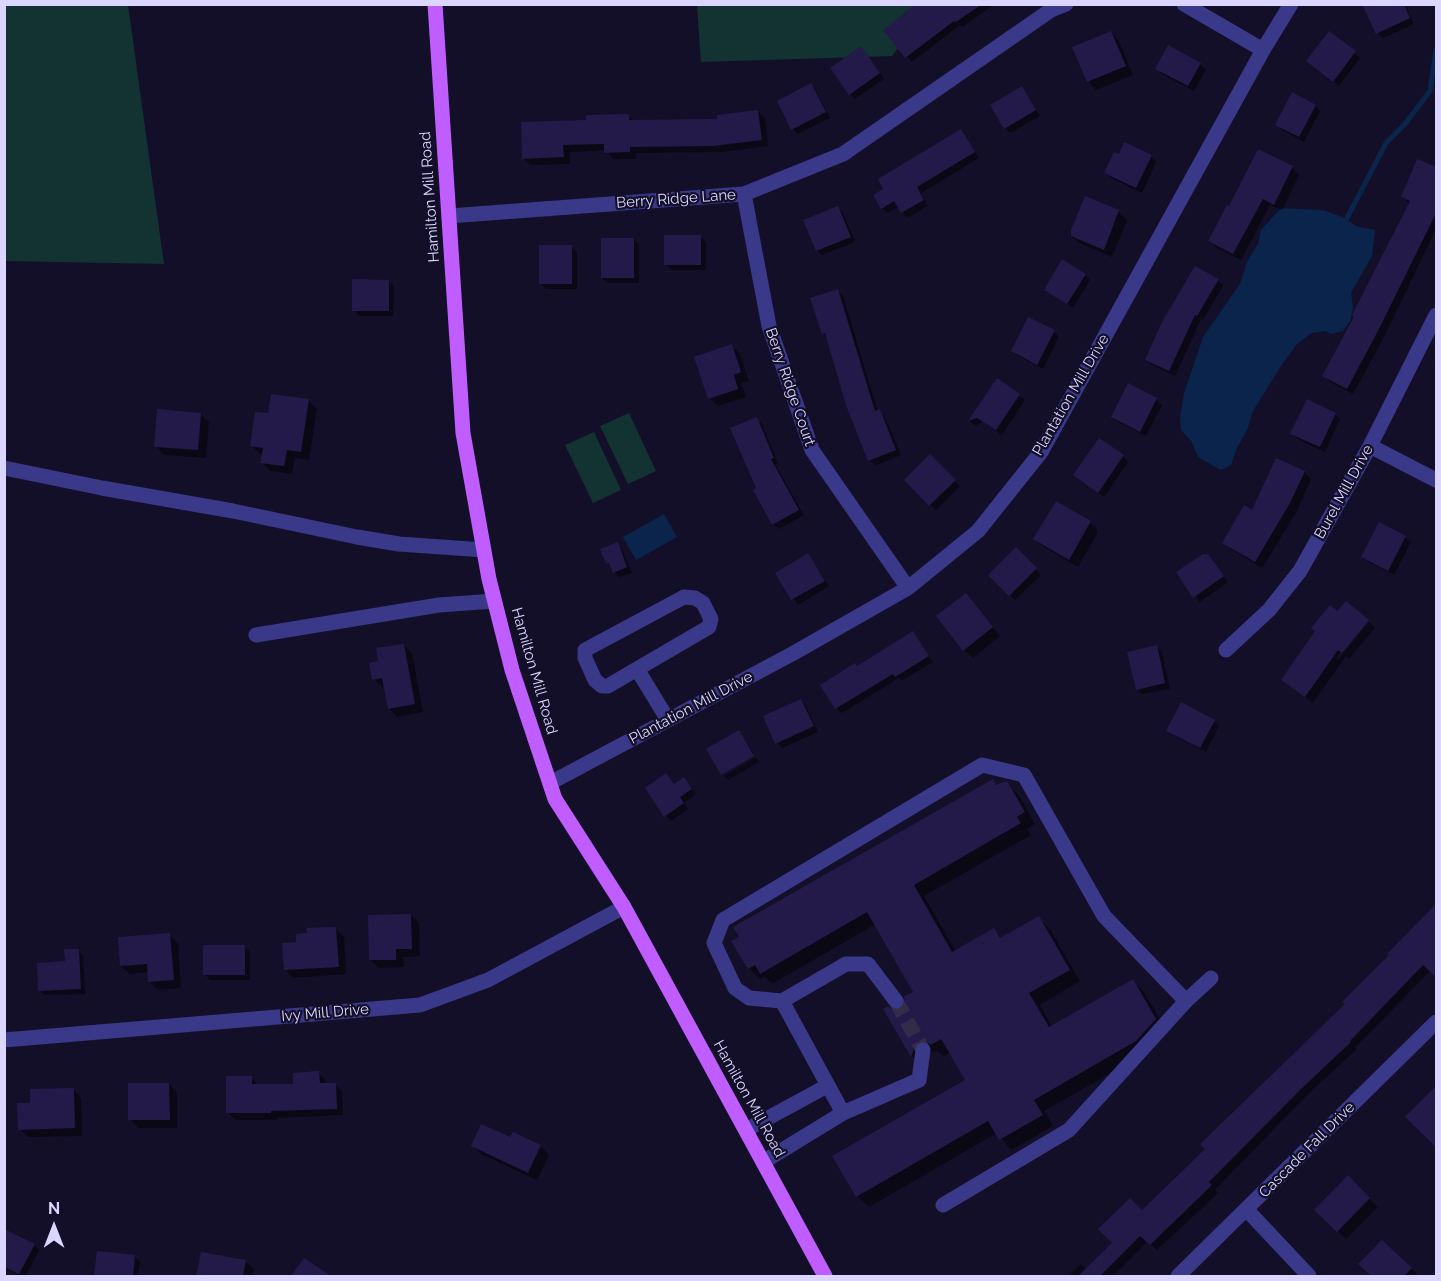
<!DOCTYPE html>
<html>
<head>
<meta charset="utf-8">
<style>
  body { margin:0 }
  #map { position:relative; width:1441px; height:1281px; overflow:hidden; background:#130f28; font-family:Raleway,sans-serif }
  canvas { display:block }
  .frame { position:absolute; inset:0; border:6px solid #dad6ff; pointer-events:none }
  .north { position:absolute; left:24px; top:1197px; width:60px; height:60px; -webkit-text-stroke:4px #130f28; paint-order:stroke; rotate:0deg; font-size:16px; font-weight:700; line-height:24px; text-align:center; color:#dad6ff }
  .north::after { content:''; display:block; margin:auto; width:21px; height:27px; background:#dad6ff; clip-path:polygon(50% 0,100% 100%,50% 72%,0 100%) }
</style>
</head>
<body>
<div id="map">
<canvas width="1441" height="1281"></canvas>
<div class="frame"></div>
<div class="north">N</div>
</div>
<script>
const context = document.querySelector('canvas').getContext('2d');
context.lineJoin = 'round';
function paint(path, color) {
  context.fillStyle = color;
  context.fill(path, 'evenodd');
}
function shape(rows) {
  const path = new Path2D();
  for (const r of rows) {
    path.moveTo(r[0], r[1]);
    for (let i = 2; i < r.length; i += 2) path.lineTo(r[i], r[i + 1]);
  }
  return path;
}
function strokePath(path, color, width, dash) {
  context.strokeStyle = color;
  context.lineWidth = width;
  context.lineCap = dash ? 'butt' : 'round';
  context.setLineDash(dash || []);
  context.stroke(path);
}
function label(font, color, halo, rows, align = 'center') {
  context.font = font + ' Raleway,sans-serif';
  context.lineWidth = 4.5;
  context.setLineDash([]);
  context.textBaseline = 'middle';
  context.strokeStyle = halo;
  context.fillStyle = color;
  for (const [text, x, y, turn = 0] of rows) {
    context.save();
    context.translate(x, y);
    context.rotate((+turn || 0) * Math.PI / 180);
    context.textAlign = isNaN(turn) ? turn : align;
    if (halo) context.strokeText(text, 0, 0);
    context.fillText(text, 0, 0);
    context.restore();
  }
}
const green = shape([
  [5,4,128,5,164,264,5,261],
  [697,5,930,5,892,56,701,62],
  [629,413,656,471,628,484,600,426],
  [594,432,621,490,593,503,565,445]
]);
const water = shape([
  [1281,208,1323,210,1342,217,1356,226,1375,230,1372,256,1351,293,1353,308,1350,321,1343,331,1331,334,1325,331,1312,333,1297,344,1283,363,1253,411,1247,430,1237,448,1231,465,1221,470,1198,457,1192,442,1181,430,1180,417,1184,393,1203,337,1240,284,1247,262,1258,244,1261,230],
  [664,514,677,537,636,560,623,537]
]);
const shadow = shape([
  [926,4,989,4,991,7,962,27,960,25,912,62,885,30],
  [1374,4,1405,4,1414,24,1383,38,1378,33],
  [1111,33,1119,41,1133,75,1096,90,1088,81],
  [1330,33,1360,58,1339,86,1313,66],
  [1169,47,1200,64,1206,70,1194,91,1162,74,1157,69],
  [866,53,884,79,855,99,850,94],
  [811,85,816,91,830,118,798,134,793,129],
  [1022,88,1040,116,1010,133,1005,128],
  [1315,106,1320,111,1304,142,1282,130,1277,124],
  [758,111,765,118,768,146,721,152,636,153,636,159,613,159,606,150,570,152,570,164,530,165,523,158,587,121,628,115,634,121,719,121],
  [961,131,979,158,921,193,928,206,907,218,899,207,888,213,882,208],
  [1258,151,1292,168,1299,175,1282,210,1270,205,1241,260,1217,248,1210,241,1230,208],
  [1151,156,1156,162,1142,193,1111,178,1106,173],
  [1436,169,1436,229,1385,335,1353,394,1330,382,1324,376,1356,317,1409,203,1403,197],
  [1086,198,1118,212,1127,220,1112,257,1079,243,1070,235],
  [838,208,843,213,855,242,822,255,817,250],
  [701,237,706,242,706,270,671,270,666,264],
  [634,239,639,244,639,283,608,283,602,278],
  [572,247,577,252,577,289,546,289,540,283],
  [1196,268,1218,280,1223,286,1203,320,1201,319,1175,376,1152,365,1146,360],
  [1085,275,1090,280,1073,308,1046,289],
  [388,281,394,286,393,316,359,316,354,310],
  [838,291,843,296,878,412,885,417,901,455,875,466,870,460,847,404,829,338,823,333],
  [1054,332,1059,337,1043,369,1018,356,1012,351],
  [732,346,740,354,749,381,741,383,746,397,718,406,710,398],
  [997,380,1025,400,1002,435,983,422,975,426,970,421],
  [1156,400,1162,405,1146,436,1118,422,1112,417],
  [309,401,317,409,309,460,295,458,292,474,270,471,262,462,263,455,260,454,252,446,270,415],
  [200,414,209,422,206,458,164,455,156,446],
  [1335,414,1340,419,1325,452,1297,439,1292,434],
  [756,419,762,424,778,463,775,464,804,515,779,529,773,524,758,489],
  [930,456,960,486,936,510,906,480],
  [1123,456,1128,462,1104,497,1075,475],
  [1304,472,1311,479,1297,511,1262,568,1231,549,1224,542,1253,512],
  [1088,521,1097,529,1097,534,1078,567,1044,547,1035,539],
  [1405,537,1411,542,1394,575,1368,562,1363,557],
  [617,544,622,549,632,573,619,577,608,563],
  [1016,549,1041,575,1015,600,990,575],
  [1206,553,1228,582,1200,602,1178,573],
  [808,555,829,586,798,605,777,574],
  [966,595,1000,636,973,658,964,650],
  [1338,613,1367,620,1336,658,1338,660,1369,622,1375,628,1349,659,1346,656,1313,703,1282,680],
  [913,633,933,662,901,681,899,678,842,713,836,708,857,667],
  [404,645,412,653,423,712,397,717,389,708,385,687,382,687,374,679,380,662],
  [1157,647,1162,652,1170,689,1142,694,1137,689],
  [801,701,806,706,818,732,782,748,777,743],
  [1214,721,1219,726,1206,752,1174,736,1168,730],
  [739,732,754,754,722,773],
  [756,757,759,762,728,780,724,776],
  [666,775,675,785,684,779,696,794,684,803,688,809,671,821,666,816],
  [993,781,998,786,1006,783,1018,794,1035,824,1027,829,1031,835,924,896,956,952,993,930,1002,939,1038,918,1050,929,1080,981,1040,1005,1052,1027,1132,981,1144,992,1167,1031,1148,1052,1044,1111,1053,1126,1011,1150,997,1133,869,1207,857,1196,967,1080,950,1052,944,1056,937,1051,930,1052,926,1056,923,1066,912,1056,885,1009,892,1012,902,1010,915,992,876,924,772,984,765,976,760,979,749,968],
  [411,915,419,923,420,956,403,957,404,967,379,968,370,960],
  [1418,923,1430,971,1355,1048,1356,1050,1307,1095,1215,1190,1218,1193,1157,1250,1148,1241,1113,1276,1069,1276,1081,1264,1087,1270,1207,1149,1347,1004],
  [335,928,344,937,346,974,293,978,285,969,298,943],
  [169,935,178,943,181,988,158,990,149,981,149,972,130,974,121,966],
  [245,947,250,952,250,980,210,980,205,974],
  [78,950,83,956,85,994,45,995,39,990],
  [318,1073,325,1080,326,1084,335,1084,342,1091,343,1115,277,1118,277,1120,235,1120,228,1113,251,1077,258,1086,295,1086],
  [169,1084,177,1093,177,1128,138,1128,130,1119],
  [73,1089,81,1098,82,1136,28,1137,20,1129,32,1104],
  [513,1134,540,1146,549,1155,537,1180,481,1154,473,1146,511,1139],
  [1348,1178,1378,1207,1346,1239,1316,1210],
  [4,1230,34,1245,39,1250,26,1276,21,1276,4,1268],
  [1382,1242,1419,1276,1373,1276,1360,1264],
  [98,1252,134,1256,140,1262,138,1276,95,1276],
  [202,1253,245,1261,254,1269,252,1276,198,1276]
]);
const stream = shape([
  [1346,220,1386,143,1405,124,1430,91,1436,50]
]);
const building = shape([
  [916,4,982,4,956,22,954,21,905,58,883,30],
  [1362,4,1404,4,1410,18,1376,34],
  [1111,31,1126,66,1087,82,1072,47],
  [1329,31,1356,51,1333,82,1306,61],
  [1168,45,1201,63,1188,86,1155,69],
  [861,46,880,73,849,95,830,68],
  [811,83,826,112,791,130,777,101],
  [1022,86,1036,110,1004,129,990,105],
  [1292,92,1316,105,1299,137,1275,125],
  [758,110,762,140,713,146,630,147,630,152,604,153,604,144,563,145,564,157,522,159,521,122,586,120,586,115,629,114,629,120,717,119,717,115],
  [961,129,975,152,917,187,924,200,901,213,894,201,881,209,873,195,883,189,878,179],
  [1124,142,1152,155,1136,188,1104,173,1114,152,1119,154],
  [1258,149,1293,166,1274,205,1263,199,1233,254,1208,241,1227,205,1229,206],
  [1417,159,1437,167,1437,211,1379,329,1347,389,1322,376,1354,317,1352,315,1410,201,1401,197],
  [1085,196,1119,210,1104,250,1071,236,1071,230],
  [838,206,851,237,816,251,803,220],
  [664,235,701,235,701,265,664,265],
  [601,238,634,238,634,278,601,278],
  [539,245,572,245,572,284,539,284],
  [1062,259,1086,274,1067,304,1044,290],
  [1195,266,1219,279,1197,316,1195,315,1169,371,1145,360,1162,322],
  [352,279,389,280,389,311,352,311],
  [838,289,875,411,880,409,896,450,868,461,846,405,825,333,822,334,810,298],
  [1028,317,1055,330,1037,365,1011,351],
  [732,344,741,372,734,375,738,389,708,399,694,357],
  [997,378,1020,394,996,430,977,418,968,421],
  [1128,383,1157,398,1140,432,1111,417],
  [271,394,309,399,301,452,287,450,284,466,260,463,263,448,250,446,255,412,268,413],
  [1307,399,1336,413,1320,447,1290,434],
  [157,409,201,413,198,450,154,447],
  [757,417,774,458,771,459,799,510,772,525,753,490,756,488,730,428],
  [1099,438,1124,455,1098,493,1073,475],
  [930,454,956,480,929,506,904,480],
  [1276,458,1305,471,1290,503,1255,562,1222,543,1244,505,1252,510],
  [1056,501,1091,521,1069,560,1033,539],
  [1379,522,1406,536,1388,571,1361,557],
  [618,542,627,567,613,573,609,563,606,564,600,549],
  [1016,547,1037,568,1009,596,988,575],
  [808,553,825,581,791,600,775,573],
  [1203,554,1208,554,1224,576,1193,598,1176,572],
  [966,593,993,627,963,651,936,616],
  [1346,601,1369,620,1342,653,1338,650,1305,697,1281,680,1315,631,1311,628,1330,605,1337,611],
  [913,631,929,656,895,677,893,674,835,709,820,685,855,663,857,666],
  [404,644,415,704,388,709,382,678,372,680,369,663,378,661,376,648],
  [1157,645,1165,683,1136,690,1127,652],
  [801,699,814,726,775,744,763,716],
  [1181,702,1215,720,1200,748,1166,731],
  [739,730,754,756,721,775,706,749],
  [666,773,674,784,684,777,692,789,680,797,684,803,664,817,645,788],
  [993,779,996,785,1007,781,1025,812,1017,817,1021,823,914,885,952,952,994,928,1000,938,1039,916,1070,970,1029,993,1049,1027,1133,979,1156,1019,1136,1041,1034,1100,1043,1115,999,1140,988,1121,856,1197,832,1156,965,1080,941,1039,931,1045,925,1040,919,1041,915,1045,911,1057,883,1009,888,1006,893,1010,901,1009,905,1004,904,996,913,992,867,912,760,974,755,965,748,969,731,941,739,937,733,927],
  [1437,903,1437,978,1423,965,1350,1041,1351,1042,1301,1089,1209,1182,1212,1185,1150,1245,1140,1236,1100,1276,1078,1276,1112,1243,1098,1229,1130,1198,1142,1210,1205,1149,1200,1144,1345,1004,1342,1002,1389,955,1387,954],
  [411,914,412,949,396,949,396,960,369,960,368,915],
  [336,927,339,967,284,970,282,943,296,942,296,934,307,933,306,928],
  [170,933,174,980,148,982,147,964,120,966,118,937],
  [203,945,245,945,245,975,203,975],
  [64,949,79,949,81,989,38,991,37,963,65,961],
  [319,1071,320,1083,336,1083,337,1109,271,1111,271,1113,226,1113,226,1076,252,1076,252,1084,293,1084,293,1073],
  [128,1083,169,1083,170,1120,128,1120],
  [1437,1085,1437,1148,1405,1117],
  [74,1088,75,1128,18,1130,17,1103,30,1103,30,1089],
  [481,1124,510,1137,513,1132,541,1145,528,1173,471,1146],
  [1348,1175,1370,1198,1337,1232,1314,1210],
  [4,1229,35,1244,19,1274,4,1267],
  [1382,1240,1412,1268,1404,1276,1371,1276,1358,1264],
  [97,1251,135,1255,133,1276,94,1276],
  [201,1252,246,1260,243,1276,196,1276],
  [304,1258,331,1276,291,1276]
]);
const minorTunnel = shape([
  [896,1001,923,1050]
]);
const minor = shape([
  [1184,4,1263,50],
  [744,194,769,326,812,450,908,588],
  [449,216,744,194,843,154,1051,10,1066,4],
  [1370,446,1436,480],
  [4,468,102,488,233,511,357,537,399,544,484,550],
  [256,635,439,605,494,601],
  [1226,650,1269,610,1300,571,1370,446,1436,315],
  [637,669,709,627,711,619,703,603,695,598,684,597,585,650,585,658,595,680,602,686,608,686,637,669,668,720],
  [550,783,792,654,908,588,978,531,1041,452,1263,50,1291,4],
  [782,1001,846,964,868,964,896,1001],
  [4,1040,420,1005,488,980,624,907],
  [843,1113,782,1001,749,998,735,988,714,943,723,920,982,765,1024,775,1104,916,1186,1001],
  [746,1130,827,1086],
  [763,1162,843,1113,919,1080,923,1050],
  [943,1205,1069,1130,1186,1001,1211,978],
  [1247,1210,1309,1276],
  [1178,1276,1436,1022]
]);
const major = shape([
  [435,4,463,433,489,579,512,670,555,799,624,907,825,1276]
]);
const streetNames = [
  ["Hamilton Mill Road",430,197,-94],
  ["Berry Ridge Lane",676,199,-4],
  ["Berry Ridge Court",790,387,71],
  ["Plantation Mill Drive",1071,395,-60],
  ["Burel Mill Drive",1344,492,-61],
  ["Hamilton Mill Road",534,671,74],
  ["Plantation Mill Drive",691,708,-28],
  ["Ivy Mill Drive",325,1013,-5],
  ["Hamilton Mill Road",749,1099,61],
  ["Cascade Fall Drive",1307,1150,-45]
];
paint(green, '#123331');
paint(water, '#0a244c');
paint(shadow, '#0007');
strokePath(stream, '#0a244c', 5);
paint(building, '#231a4a');
strokePath(minorTunnel, '#312d48', 15, [15, 8]);
strokePath(minor, '#393889', 15);
strokePath(major, '#bf5dff', 15);
label('15px', '#dad6ff', '#130f28', streetNames);
</script>
</body>
</html>
